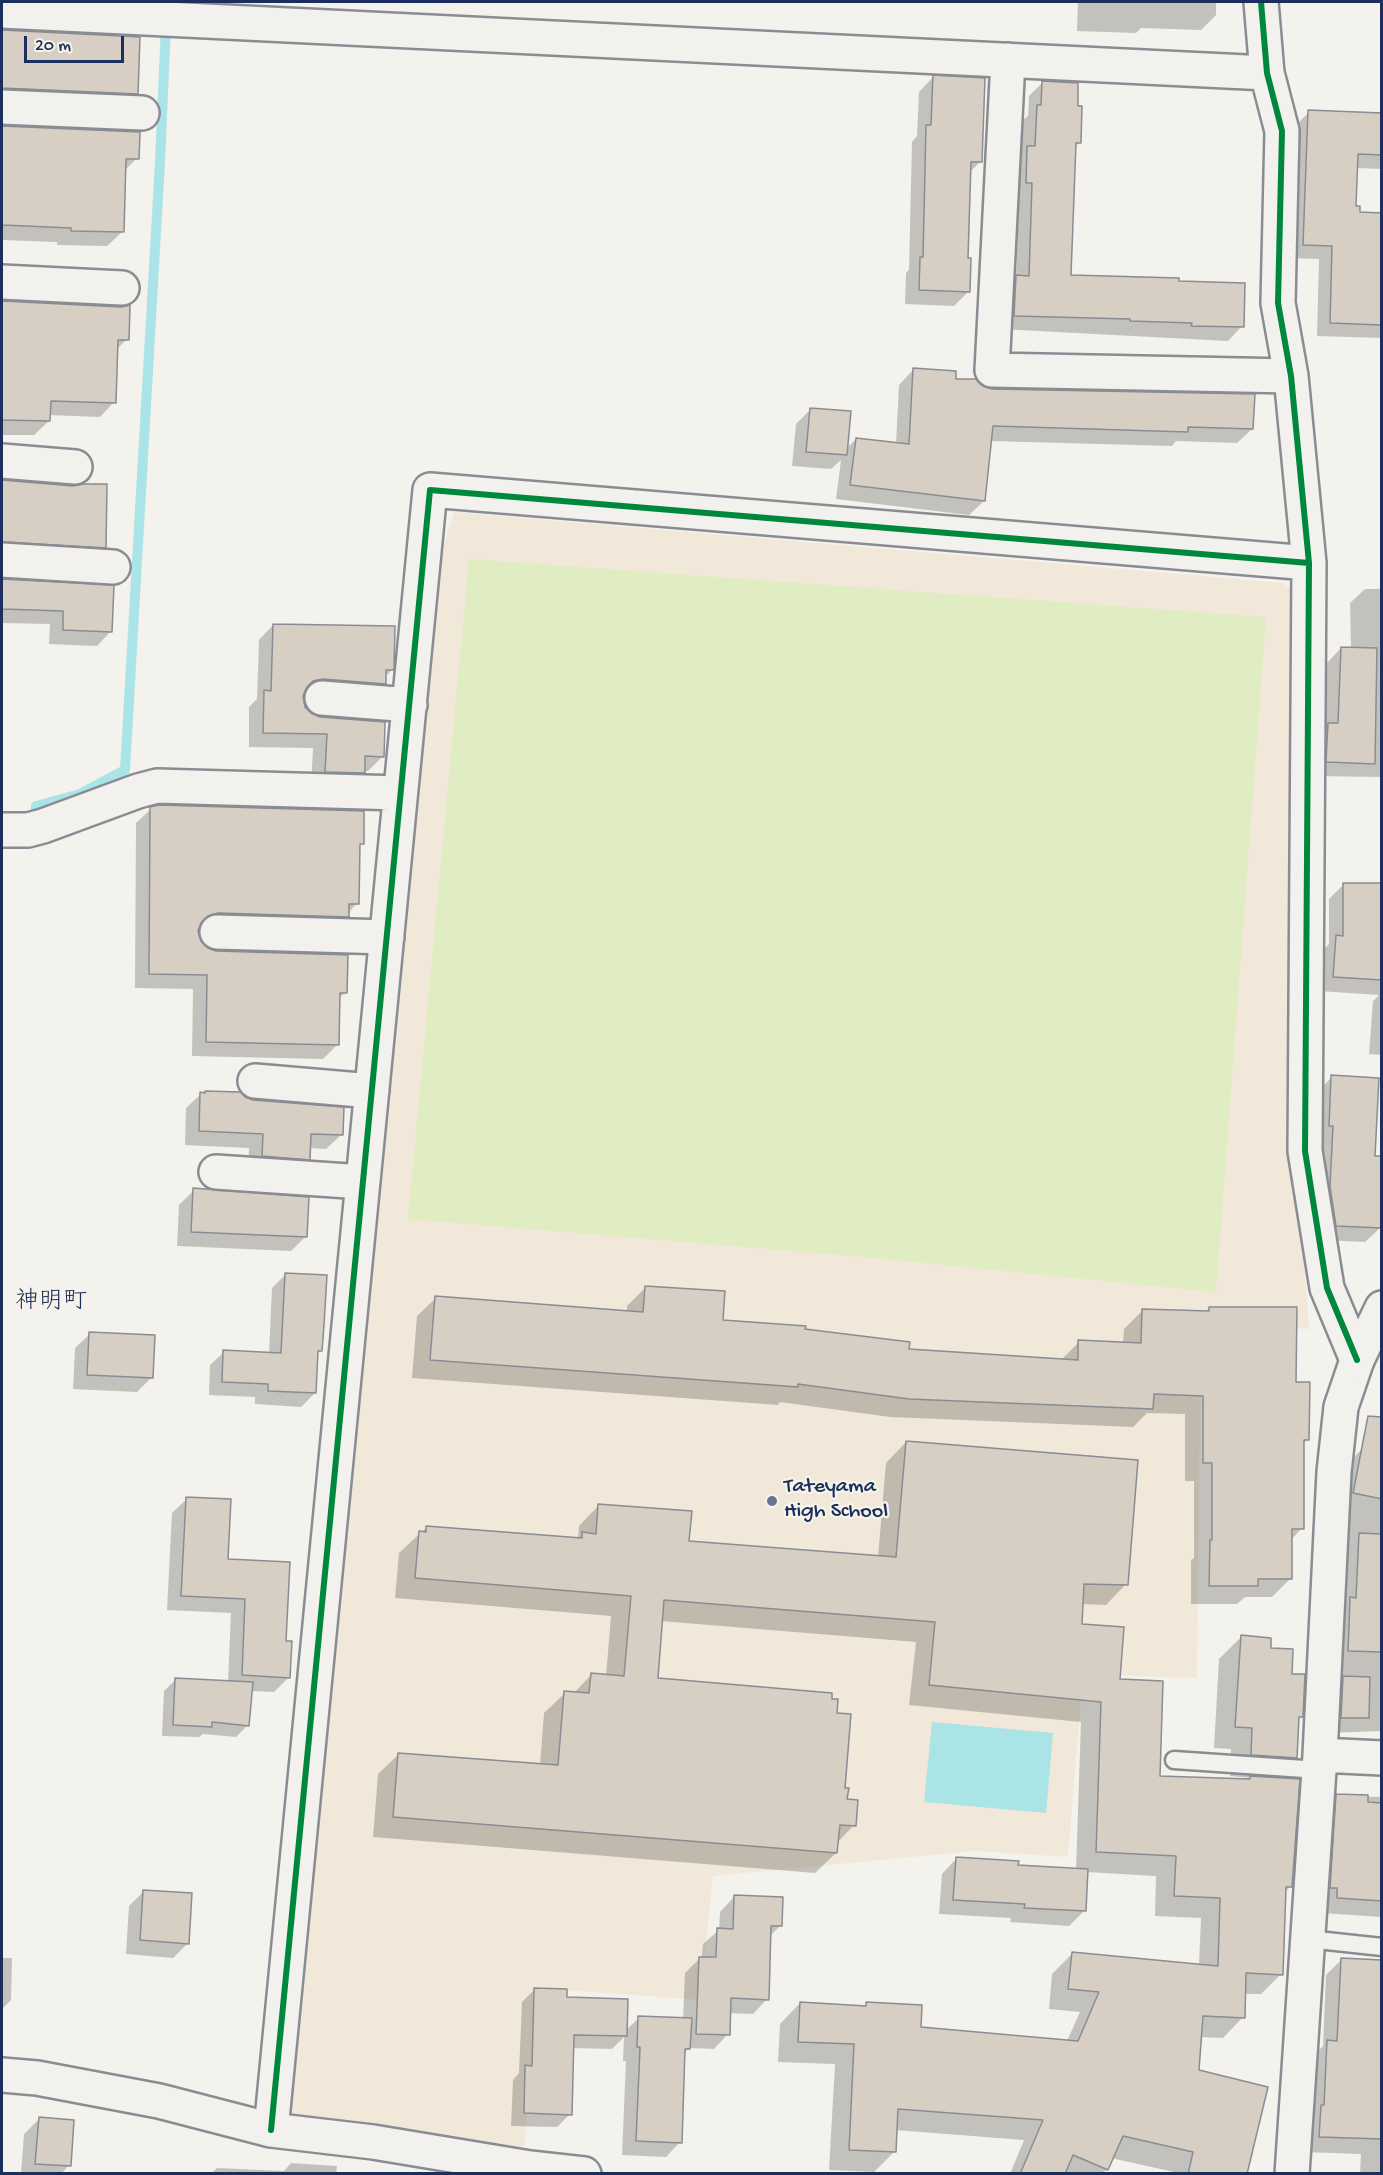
<!DOCTYPE html>
<html>
<head>
<meta charset="utf-8">
<style>
  body { margin:0 }
  #map { position:relative; width:1383px; height:2175px; overflow:hidden; background:#f4f2ec; font-family:"Gochi Hand",sans-serif }
  canvas { display:block }
  .frame { position:absolute; inset:0; border:3px solid #1b2f5e; pointer-events:none }
  .scale { position:absolute; left:24px; top:36px; width:100px; height:27px; box-sizing:border-box; border:3px solid #1b2f5e; border-top:0; padding-left:8px; font-size:18px; line-height:21px; white-space:nowrap; color:#1b2f5e; -webkit-text-stroke:4px #f7f3e8; paint-order:stroke }
</style>
</head>
<body>
<div id="map">
<canvas width="1383" height="2175"></canvas>
<div class="frame"></div>
<div class="scale">20 m</div>
</div>
<script>
const context = document.querySelector('canvas').getContext('2d');
context.lineJoin = 'round';
function paint(path, color) {
  context.fillStyle = color;
  context.fill(path, 'evenodd');
}
function shape(rows) {
  const path = new Path2D();
  for (const r of rows) {
    path.moveTo(r[0], r[1]);
    for (let i = 2; i < r.length; i += 2) path.lineTo(r[i], r[i + 1]);
  }
  return path;
}
function strokePath(path, color, width, dash) {
  context.strokeStyle = color;
  context.lineWidth = width;
  context.lineCap = dash ? 'butt' : 'round';
  context.setLineDash(dash || []);
  context.stroke(path);
}
function label(font, color, halo, rows, align = 'center') {
  context.font = font + ' "Gochi Hand","Klee One",sans-serif';
  context.lineWidth = 4.5;
  context.setLineDash([]);
  context.textBaseline = 'middle';
  context.strokeStyle = halo;
  context.fillStyle = color;
  for (const [text, x, y, turn = 0] of rows) {
    context.save();
    context.translate(x, y);
    context.rotate((+turn || 0) * Math.PI / 180);
    context.textAlign = isNaN(turn) ? turn : align;
    if (halo) context.strokeText(text, 0, 0);
    context.fillText(text, 0, 0);
    context.restore();
  }
}
const built = shape([
  [454,512,1284,583,1304,603,1296,1144,1309,1329,1201,1324,1197,1678,1083,1674,1068,1857,975,1851,713,1876,700,2000,539,1988,524,2147,283,2119,440,556]
]);
const green = shape([
  [469,559,1266,617,1216,1292,853,1256,408,1219]
]);
const water = shape([
  [932,1722,1053,1733,1046,1813,924,1802]
]);
const shadow = shape([
  [1078,2,1216,2,1216,15,1201,30,1141,28,1136,33,1077,31],
  [2,31,138,38,137,93,117,113,2,108],
  [933,77,980,162,970,172,967,259,969,291,954,306,905,304,906,273,909,270,912,142,917,136,919,92],
  [1043,82,1079,142,1075,147,1070,277,1177,282,1242,326,1228,341,1000,329,1002,291,1016,277,1019,197,1012,196,1013,161,1022,152,1023,120,1028,116,1029,96],
  [1309,112,1382,113,1382,169,1356,168,1355,207,1359,214,1382,215,1382,338,1317,336,1319,259,1289,258,1295,126],
  [2,127,138,133,137,158,124,171,122,232,107,246,57,245,57,242,2,240],
  [2,302,121,308,127,339,116,350,114,402,100,417,49,415,49,421,34,435,2,435],
  [913,370,982,388,1252,429,1237,443,1176,441,1172,446,990,441,984,501,969,515,836,499,841,460,831,469,792,466,796,424,811,409,846,449,856,439,896,444,899,385],
  [2,481,74,487,104,547,90,561,2,556],
  [2,580,112,587,111,631,97,646,49,644,50,624,2,623],
  [1365,589,1382,589,1382,777,1312,776,1314,739,1324,728,1327,663,1341,648,1351,648,1350,603],
  [273,625,392,670,385,677,385,684,370,698,302,694,304,707,310,714,383,756,368,771,363,771,349,787,311,786,313,748,249,747,249,707,257,699,259,640],
  [151,809,362,843,359,847,357,903,333,931,198,928,199,942,207,950,346,992,338,999,337,1045,323,1059,192,1056,193,989,135,988,136,823],
  [1344,884,1382,885,1382,1055,1369,1054,1373,1001,1379,995,1319,991,1322,951,1329,944,1329,899],
  [1332,1077,1374,1157,1380,1228,1365,1242,1322,1240,1317,1092],
  [205,1092,244,1098,341,1135,326,1149,309,1148,309,1159,294,1174,248,1171,249,1148,185,1145,186,1108,201,1094],
  [194,1190,305,1237,291,1251,177,1246,179,1205],
  [286,1274,320,1351,316,1354,315,1393,301,1407,255,1404,255,1397,209,1395,210,1365,224,1352,269,1354,272,1288],
  [646,1287,722,1321,804,1330,908,1351,1060,1361,1079,1342,1123,1343,1124,1329,1143,1310,1205,1312,1209,1308,1295,1383,1308,1439,1302,1445,1302,1528,1291,1540,1290,1579,1272,1597,1245,1597,1237,1604,1191,1604,1191,1560,1194,1558,1194,1481,1185,1481,1185,1414,1147,1413,1133,1427,890,1417,780,1402,778,1405,412,1378,417,1316,436,1298,627,1312,627,1306],
  [90,1334,151,1378,137,1392,73,1389,75,1348],
  [906,1442,1126,1584,1106,1605,1081,1604,1080,1625,1119,1680,1158,1777,1252,1781,1252,1778,1230,1776,1231,1749,1214,1748,1219,1659,1241,1637,1269,1649,1291,1675,1302,1716,1297,1721,1295,1757,1274,1779,1291,1886,1284,1893,1281,1974,1261,1994,1244,1994,1243,2017,1223,2038,1200,2037,1197,2071,1245,2174,1173,2174,1174,2172,1111,2158,1107,2169,1102,2174,1010,2174,1024,2140,895,2130,894,2152,874,2172,829,2170,835,2064,778,2062,780,2024,800,2003,864,2007,867,2003,919,2028,1067,2041,1080,2012,1049,2009,1052,1974,1072,1954,1199,1965,1201,1918,1155,1916,1156,1876,1086,1872,1084,1911,1069,1926,1010,1922,1011,1918,939,1914,942,1874,956,1859,1017,1867,1076,1870,1081,1722,909,1705,916,1642,661,1621,656,1679,835,1715,843,1789,854,1825,837,1843,836,1853,815,1873,373,1837,378,1774,399,1754,540,1765,544,1713,565,1693,573,1694,591,1675,606,1676,611,1616,395,1598,399,1553,427,1527,578,1539,579,1526,599,1505,688,1543,878,1557,886,1463],
  [1363,1448,1382,1452,1382,1731,1326,1733,1347,1464],
  [187,1499,227,1561,289,1677,274,1692,250,1691,248,1725,236,1737,203,1734,199,1737,162,1736,164,1691,176,1679,228,1682,231,1613,167,1610,172,1513],
  [1337,1796,1382,1797,1382,1917,1322,1913,1321,1811],
  [143,1892,188,1943,173,1958,126,1954,129,1906],
  [734,1897,781,1925,769,1937,767,1999,753,2014,729,2013,728,2034,714,2049,689,2048,683,2054,680,2142,666,2157,622,2155,626,2061,623,2061,624,2037,612,2049,572,2048,570,2114,557,2127,511,2126,513,2080,519,2073,522,2002,535,1989,565,1998,625,2031,639,2018,683,2019,685,1973,700,1958,702,1958,703,1944,719,1930,720,1912],
  [2,1958,12,1958,11,2000,2,2009],
  [1341,1960,1382,1961,1382,2174,1360,2174,1361,2154,1304,2152,1312,2057,1323,2046,1326,1975],
  [39,2119,69,2165,61,2174,21,2174,24,2134],
  [291,2163,337,2166,336,2174,211,2174,217,2168,284,2171]
]);
const stream = shape([
  [36,816,36,806,80,794,125,770,160,162,167,2]
]);
const building = shape([
  [2,30,140,37,138,94,2,88,2,30],
  [933,75,985,78,982,162,971,162,968,258,971,258,970,292,919,290,920,257,923,257,926,125,931,125,933,75],
  [1042,81,1078,83,1078,106,1082,106,1081,143,1076,143,1071,275,1179,278,1179,281,1245,283,1244,327,1191,326,1192,323,1130,321,1130,319,1014,316,1016,275,1029,276,1032,183,1026,183,1027,146,1035,146,1037,105,1041,105,1042,81],
  [1308,110,1382,113,1382,155,1358,154,1356,206,1360,206,1360,212,1382,213,1382,325,1330,323,1332,246,1303,245,1308,110],
  [2,126,140,132,139,159,126,159,124,232,71,231,71,228,2,225,2,126],
  [2,301,121,307,130,305,129,340,118,340,116,403,51,401,50,421,2,420,2,301],
  [913,368,956,371,956,379,976,379,983,386,992,389,1255,394,1253,429,1188,427,1188,432,993,426,985,501,850,485,856,438,909,444,913,368],
  [810,408,851,411,847,455,806,452,810,408],
  [2,480,73,486,84,484,107,484,106,548,2,542,2,480],
  [2,579,114,585,112,632,63,630,63,611,2,609,2,579],
  [273,624,395,626,394,670,386,670,386,684,323,679,313,681,307,687,303,696,305,707,311,713,320,717,385,722,384,757,365,756,365,773,325,772,327,734,263,733,264,690,271,691,273,624],
  [1341,647,1377,648,1375,764,1326,762,1328,723,1338,723,1341,647],
  [159,805,364,811,364,844,360,844,359,904,349,904,349,917,218,913,208,916,201,923,198,931,201,941,208,948,216,951,348,955,347,993,340,993,339,1045,206,1042,207,975,149,974,150,807,159,805],
  [1343,883,1382,883,1382,980,1333,977,1336,935,1343,936,1343,883],
  [1331,1075,1379,1078,1375,1156,1382,1156,1382,1228,1336,1226,1330,1186,1333,1126,1329,1126,1331,1075],
  [205,1091,241,1092,245,1097,253,1100,344,1107,343,1135,311,1134,310,1160,262,1156,263,1134,199,1131,200,1092,205,1093,205,1091],
  [193,1188,309,1197,307,1237,191,1232,193,1188],
  [285,1273,327,1275,324,1325,322,1351,318,1351,316,1393,268,1391,268,1384,222,1382,223,1350,281,1353,285,1273],
  [645,1286,725,1291,723,1320,806,1326,805,1329,910,1342,909,1349,1078,1360,1078,1340,1141,1343,1142,1309,1209,1311,1209,1307,1297,1307,1296,1382,1310,1382,1309,1440,1304,1440,1304,1529,1292,1529,1292,1579,1258,1579,1258,1586,1209,1586,1210,1540,1212,1540,1212,1463,1203,1463,1203,1396,1154,1394,1153,1409,909,1399,798,1384,798,1387,430,1360,435,1296,643,1312,645,1286],
  [89,1332,155,1335,153,1378,87,1375,89,1332],
  [1368,1416,1382,1417,1382,1499,1353,1493,1368,1416],
  [906,1441,1138,1460,1128,1585,1084,1584,1082,1624,1124,1627,1120,1679,1163,1681,1160,1776,1250,1779,1250,1776,1300,1779,1292,1887,1286,1887,1283,1975,1246,1973,1245,2018,1203,2016,1199,2070,1268,2087,1247,2174,1188,2174,1193,2152,1123,2136,1108,2170,1073,2155,1065,2174,1020,2174,1043,2120,898,2109,896,2152,849,2150,854,2044,798,2042,800,2002,866,2006,866,2002,922,2005,921,2027,1078,2041,1099,1992,1068,1989,1072,1952,1218,1966,1220,1898,1174,1896,1176,1856,1096,1852,1101,1702,929,1685,935,1622,664,1600,658,1678,832,1693,832,1699,838,1699,837,1713,851,1714,845,1788,849,1788,847,1799,858,1800,856,1826,840,1825,837,1853,393,1817,398,1753,558,1765,564,1691,589,1693,591,1673,624,1676,631,1596,415,1578,419,1531,426,1532,426,1526,582,1538,582,1532,596,1534,598,1504,692,1511,689,1541,896,1557,906,1441],
  [186,1497,231,1499,228,1559,290,1562,286,1641,292,1641,290,1678,242,1675,245,1599,181,1596,186,1497],
  [1359,1533,1382,1534,1382,1652,1348,1651,1350,1597,1356,1598,1359,1533],
  [1241,1635,1271,1638,1271,1648,1293,1649,1292,1674,1305,1674,1303,1717,1299,1717,1297,1758,1251,1755,1252,1728,1235,1727,1241,1635],
  [1343,1676,1370,1677,1369,1718,1341,1718,1343,1676],
  [175,1678,253,1682,249,1726,212,1722,212,1727,173,1725,175,1678],
  [1336,1794,1368,1795,1368,1802,1382,1803,1382,1901,1337,1898,1337,1888,1330,1888,1336,1794],
  [956,1857,1019,1861,1018,1865,1088,1869,1086,1911,1024,1908,1025,1904,953,1900,956,1857],
  [143,1890,192,1893,189,1944,140,1940,143,1890],
  [734,1895,783,1897,782,1926,771,1926,769,2000,731,1998,730,2035,696,2034,699,1957,716,1957,717,1928,733,1929,734,1895],
  [1341,1958,1382,1960,1382,2139,1319,2137,1321,2105,1324,2105,1327,2040,1337,2041,1341,1958],
  [534,1988,567,1989,567,1997,628,1999,627,2036,574,2035,572,2115,524,2113,525,2065,532,2066,534,1988],
  [638,2016,692,2018,690,2049,685,2049,682,2143,636,2141,640,2047,637,2047,638,2016],
  [39,2117,74,2120,71,2166,35,2164,39,2117]
]);
const lane = shape([
  [1174,1760,1319,1770],
  [1308,1939,1382,1947]
]);
const street = shape([
  [1261,2,1267,73,1282,131,1278,303,1291,376,1309,563,1305,1151,1327,1288,1357,1360,1341,1407,1334,1472,1320,1755,1292,2174],
  [2,11,1267,73],
  [1008,60,992,370,1291,376],
  [2,107,142,113],
  [2,282,122,288],
  [2,461,75,467],
  [2,560,113,567],
  [322,698,410,705],
  [2,830,28,830,43,826,138,791,157,786,400,793],
  [217,932,387,937],
  [255,1081,372,1091],
  [216,1172,363,1182],
  [1320,1755,1382,1758],
  [2,2075,37,2078,159,2101,271,2130,373,2142,530,2168,584,2174],
  [271,2130,430,490,1309,563]
]);
const secondary = shape([
  [1357,1360,1382,1308]
]);
const cycleway = shape([
  [1261,2,1267,73,1282,131,1278,303,1291,376,1309,563,1305,1151,1327,1288,1357,1360],
  [271,2130,430,490,1309,563]
]);
const markers = [
  [772,1501,6,"#677390"]
];
const poiNames = [
  ["Tateyama",784,1488],
  ["High School",784,1513]
];
const neighbourhoodNames = [
  ["神明町",51,1303]
];
paint(built, '#f1e8da');
paint(green, '#e0ecc1');
paint(water, '#abe4e7');
paint(shadow, '#0003');
strokePath(stream, '#abe4e7', 10);
paint(building, '#d7cfc4');
strokePath(building, '#898c92', 1.5);
strokePath(lane, '#898c92', 21);
strokePath(street, '#898c92', 38);
strokePath(secondary, '#898c92', 38);
strokePath(lane, '#f2f1ed', 16);
strokePath(street, '#f2f1ed', 33);
strokePath(secondary, '#f2f1ed', 33);
strokePath(cycleway, '#00873e', 6);
for (const [x, y, r, color] of markers) {
  const dot = new Path2D();
  dot.arc(x, y, r, 0, 2 * Math.PI);
  context.fillStyle = color;
  context.fill(dot);
  strokePath(dot, '#f7f3e8', 2);
}
label('22px', '#1b2f5e', '#f7f3e8', poiNames, 'left');
label('24px', '#1b2f5e', '#f7f3e8', neighbourhoodNames);
</script>
</body>
</html>
